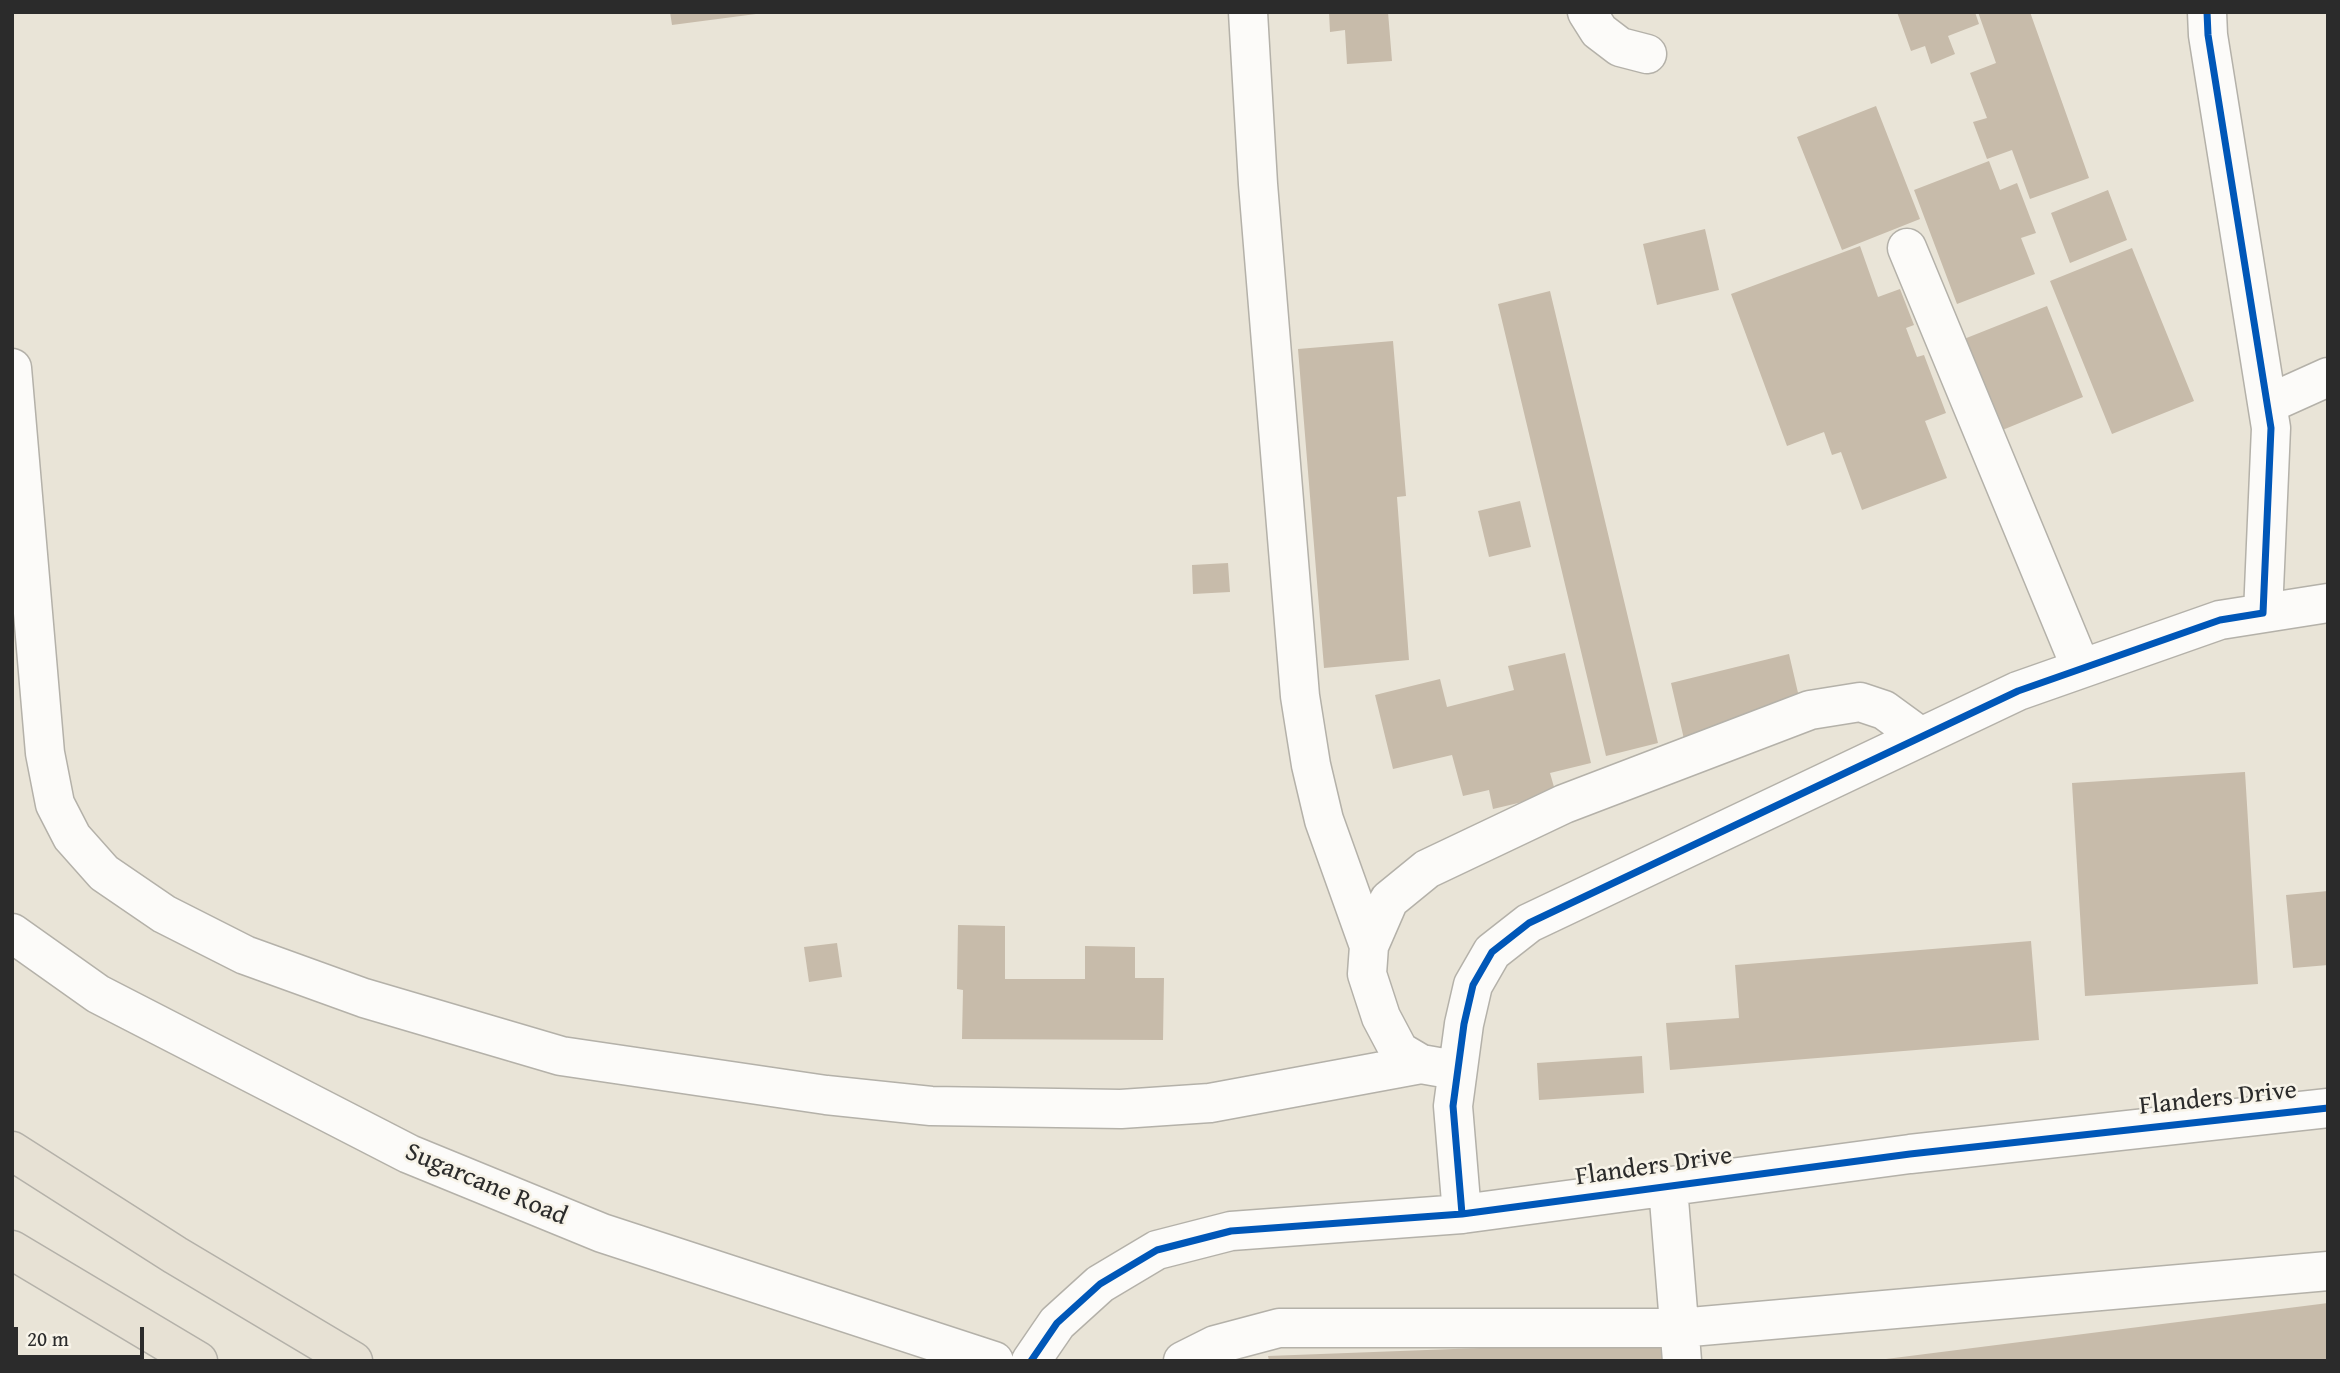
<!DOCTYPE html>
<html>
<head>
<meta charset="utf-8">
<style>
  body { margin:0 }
  #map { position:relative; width:2340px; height:1373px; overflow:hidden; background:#e9e4d7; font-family:"Gentium Book Plus",serif }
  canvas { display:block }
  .frame { position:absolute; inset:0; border:14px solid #2b2b2b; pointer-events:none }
  .scale { position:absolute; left:14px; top:1327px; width:130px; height:32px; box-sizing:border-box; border:4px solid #2b2b2b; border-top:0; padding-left:9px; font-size:21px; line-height:24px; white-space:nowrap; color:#2b2b2b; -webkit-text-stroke:5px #f7f3e8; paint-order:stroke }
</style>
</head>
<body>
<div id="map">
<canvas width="2340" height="1373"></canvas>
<div class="frame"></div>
<div class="scale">20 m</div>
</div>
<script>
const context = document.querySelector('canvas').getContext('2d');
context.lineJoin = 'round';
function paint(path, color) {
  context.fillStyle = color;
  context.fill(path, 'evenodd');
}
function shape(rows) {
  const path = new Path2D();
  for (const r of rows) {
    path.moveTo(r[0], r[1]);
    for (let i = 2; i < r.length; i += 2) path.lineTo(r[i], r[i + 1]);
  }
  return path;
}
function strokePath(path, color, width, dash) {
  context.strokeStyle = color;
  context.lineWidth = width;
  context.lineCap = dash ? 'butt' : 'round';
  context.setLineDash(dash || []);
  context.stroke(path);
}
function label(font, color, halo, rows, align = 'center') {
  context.font = font + ' "Gentium Book Plus",serif';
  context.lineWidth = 5;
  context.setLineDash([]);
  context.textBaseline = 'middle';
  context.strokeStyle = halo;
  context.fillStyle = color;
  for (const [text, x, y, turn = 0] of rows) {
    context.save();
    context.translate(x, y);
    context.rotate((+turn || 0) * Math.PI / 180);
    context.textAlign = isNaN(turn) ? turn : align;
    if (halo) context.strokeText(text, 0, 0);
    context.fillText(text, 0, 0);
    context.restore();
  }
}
const building = shape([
  [670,12,756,12,756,14,672,25],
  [1329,12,1388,12,1392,61,1347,64,1345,30,1330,32],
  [1897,12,1975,12,1979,24,1948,36,1955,54,1931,64,1925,46,1911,51],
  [1978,12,2030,12,2089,178,2030,199,2012,150,1987,159,1973,122,1987,118,1970,73,1996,63],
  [1876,106,1920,219,1842,250,1797,137],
  [1989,161,2000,190,2017,183,2036,233,2021,238,2035,274,1957,304,1914,190],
  [2108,190,2127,240,2070,263,2051,213],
  [1705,229,1719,290,1657,305,1643,244],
  [1860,246,1878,297,1900,289,1914,325,1906,328,1917,357,1924,355,1946,413,1925,421,1947,478,1862,510,1841,452,1832,455,1824,432,1787,446,1731,294],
  [2132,248,2194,401,2112,434,2050,281],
  [1550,291,1658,743,1606,756,1498,304],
  [2047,306,2083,397,2000,431,1964,339],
  [1393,341,1406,496,1397,497,1409,660,1324,668,1298,349],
  [1520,501,1531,547,1489,557,1478,511],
  [1228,563,1230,592,1193,594,1192,565],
  [1565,653,1591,763,1550,773,1556,794,1493,809,1489,790,1463,796,1452,755,1393,769,1375,695,1440,679,1447,707,1514,690,1508,666],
  [1789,654,1802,710,1684,739,1671,683],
  [2245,772,2258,984,2085,996,2072,783],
  [2328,891,2328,965,2293,968,2286,895],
  [958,925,1005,926,1005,979,1085,979,1085,946,1135,947,1135,978,1164,978,1163,1040,962,1039,963,990,957,989],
  [2031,941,2039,1040,1670,1070,1666,1023,1739,1018,1735,965],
  [837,943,842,977,809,982,804,947],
  [1642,1056,1644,1093,1539,1100,1537,1063],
  [2328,1303,2328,1361,1886,1361,1886,1359],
  [1665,1341,1666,1361,1269,1361,1268,1356]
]);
const minor = shape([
  [1248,12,1258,184,1300,696,1311,765,1324,820,1369,946],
  [1587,12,1599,31,1620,47,1647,54],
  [2207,12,2208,35,2271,428,2263,613],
  [1907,248,2081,668],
  [12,368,45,753,55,804,72,837,104,873,164,914,245,955,364,998,561,1056,826,1095,931,1106,1121,1109,1210,1103,1421,1064],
  [2268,404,2328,377],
  [12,933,98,994,409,1154,602,1233,994,1361],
  [1438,1067,1421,1064,1399,1051,1381,1017,1367,974,1369,946,1389,900,1427,869,1564,804,1810,710,1860,702,1884,710,1921,737],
  [1668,1187,1682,1361],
  [1462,1214,1453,1106,1464,1024,1473,985,1492,952,1529,923,2018,691,2220,620,2328,603],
  [1031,1361,1057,1323,1100,1284,1157,1250,1231,1231,1462,1214,1910,1154,2328,1108],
  [1183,1361,1215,1345,1279,1328,1679,1328,2328,1271]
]);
const highway = shape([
  [12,1151,175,1255,353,1361],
  [12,1250,198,1361]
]);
const cycleway = shape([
  [1462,1214,1453,1106,1464,1024,1473,985,1492,952,1529,923,2018,691,2220,620,2263,613,2271,428,2208,35,2207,12],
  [1031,1361,1057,1323,1100,1284,1157,1250,1231,1231,1462,1214,1910,1154,2328,1108]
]);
const streetNames = [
  ["Flanders Drive",2218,1099,-6],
  ["Flanders Drive",1654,1167,-8],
  ["Sugarcane Road",486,1185,23]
];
paint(building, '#c7bbaa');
strokePath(minor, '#b4b1a9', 41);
strokePath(highway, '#b4b1a9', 41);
strokePath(minor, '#fcfbf9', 38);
strokePath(highway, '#e7e1d4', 38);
strokePath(cycleway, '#0057b8', 7);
label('26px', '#2b2b2b', '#f7f3e8', streetNames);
</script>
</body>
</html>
